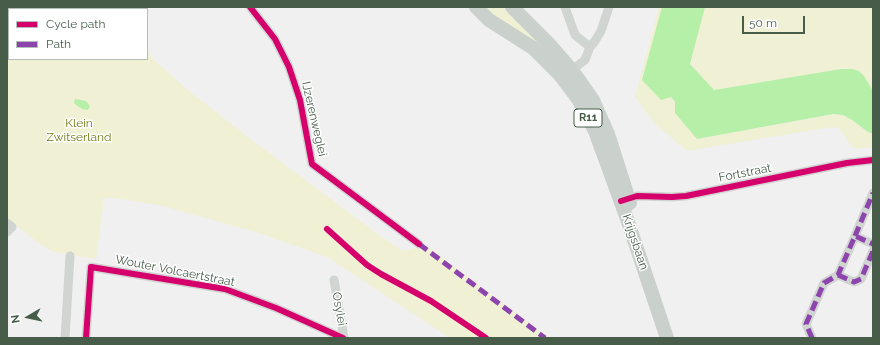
<!DOCTYPE html>
<html>
<head>
<meta charset="utf-8">
<style>
  body { margin:0 }
  #map { position:relative; width:880px; height:345px; overflow:hidden; background:#f1f0f1; font-family:Raleway,sans-serif }
  canvas { display:block }
  .frame { position:absolute; inset:0; border:8px solid #475d49; pointer-events:none }
  .legend { position:absolute; left:8px; top:8px; width:140px; height:52px; box-sizing:border-box; background:#fff; border:1px solid #b5beb6; margin:0; padding:5px 7px; list-style:none; font-size:12px; color:#475d49 }
  .legend li { display:flex; align-items:center; gap:8px; height:20px }
  .legend b { width:20px; border:1px solid #b5beb6 }
  .north { position:absolute; left:8px; top:297px; width:40px; height:40px; -webkit-text-stroke:3px #fff; paint-order:stroke; rotate:261deg; font-size:11px; font-weight:700; line-height:16px; text-align:center; color:#475d49 }
  .north::after { content:''; display:block; margin:auto; width:14px; height:18px; background:#475d49; clip-path:polygon(50% 0,100% 100%,50% 72%,0 100%) }
  .scale { position:absolute; left:742px; top:16px; width:63px; height:18px; box-sizing:border-box; border:2px solid #475d49; border-top:0; padding-left:5px; font-size:12px; line-height:14px; white-space:nowrap; color:#475d49; -webkit-text-stroke:3px #fff; paint-order:stroke }
</style>
</head>
<body>
<div id="map">
<canvas width="880" height="345"></canvas>
<div class="frame"></div>
<ul class="legend">
<li><b style="height:5px;background:#d6006c"></b>Cycle path</li>
<li><b style="height:5px;background:#8e44ad"></b>Path</li>
</ul>
<div class="north">N</div>
<div class="scale">50 m</div>
</div>
<script>
const context = document.querySelector('canvas').getContext('2d');
context.lineJoin = 'round';
function paint(path, color) {
  context.fillStyle = color;
  context.fill(path, 'evenodd');
}
function shape(rows) {
  const path = new Path2D();
  for (const r of rows) {
    path.moveTo(r[0], r[1]);
    for (let i = 2; i < r.length; i += 2) path.lineTo(r[i], r[i + 1]);
  }
  return path;
}
function strokePath(path, color, width, dash) {
  context.strokeStyle = color;
  context.lineWidth = width;
  context.lineCap = dash ? 'butt' : 'round';
  context.setLineDash(dash || []);
  context.stroke(path);
}
function label(font, color, halo, rows, align = 'center') {
  context.font = font + ' Raleway,sans-serif';
  context.lineWidth = 3;
  context.setLineDash([]);
  context.textBaseline = 'middle';
  context.strokeStyle = halo;
  context.fillStyle = color;
  for (const [text, x, y, turn = 0] of rows) {
    context.save();
    context.translate(x, y);
    context.rotate((+turn || 0) * Math.PI / 180);
    context.textAlign = isNaN(turn) ? turn : align;
    if (halo) context.strokeText(text, 0, 0);
    context.fillText(text, 0, 0);
    context.restore();
  }
}
const green = shape([
  [7,7,114,7,115,9,9,9,9,59,147,59,147,51,154,60,189,91,252,140,379,235,403,251,426,245,549,338,450,338,327,257,259,233,163,206,115,198,104,198,96,259,54,252,44,247,7,219],
  [479,7,502,7,518,22,550,53,593,114],
  [659,7,662,7,643,80,671,97,697,139,833,114,843,115,852,120,868,132,873,134,873,147,856,149,852,147,839,128,832,127,687,151,655,124,635,97],
  [705,7,873,7,873,91,864,76,859,71,853,69,841,69,714,90,690,64]
]);
const water = shape([
  [662,7,705,7,690,64,714,90,841,69,853,69,859,71,864,76,873,91,873,134,868,132,852,120,843,115,833,114,697,139,675,113,675,102,671,97,661,100,642,80],
  [75,99,86,101,90,106,88,110,82,109,76,105,74,103]
]);
const street = shape([
  [250,7,275,39,289,67,300,100,312,164,419,244],
  [565,7,575,35,590,47],
  [572,70,585,60,590,47,595,41,601,31,609,7],
  [625,200,637,196,672,197,686,196,847,163,873,160],
  [7,223,12,227,7,232],
  [855,236,873,193],
  [838,275,854,282,861,279,873,251],
  [334,280,344,338],
  [65,338,70,256],
  [86,338,91,267,225,289,276,308,343,338],
  [812,338,806,324,824,283,838,275,855,236,873,244]
]);
const primary = shape([
  [476,7,489,20,533,48,560,75,578,99,595,131,626,216,667,338],
  [512,7,550,45,572,70,593,100,608,134,630,203]
]);
const quiet = shape([
  [855,236,873,193],
  [419,244,545,338],
  [838,275,854,282,861,279,873,251],
  [812,338,806,324,824,283,838,275,855,236,873,244]
]);
const cycleway = shape([
  [250,7,275,39,289,67,300,100,312,164,419,244],
  [621,201,637,196,672,197,686,196,847,163,873,160],
  [327,229,367,265,381,274,431,301,486,338],
  [86,338,91,267,225,289,276,308,343,338]
]);
const shields = [
  [588,118,28]
];
const shieldNames = [
  ["R11",588,118]
];
const streetNames = [
  ["IJzerenweglei",314,119,77],
  ["Fortstraat",745,173,-11],
  ["Krijgsbaan",635,242,71],
  ["Wouter Volcaertstraat",175,271,11],
  ["Osylei",339,309,80]
];
const parkNames = [
  ["Klein",79,123],
  ["Zwitserland",79,137]
];
paint(green, '#f0f0d4');
paint(water, '#b5efa8');
strokePath(street, '#d1d5d1', 9);
strokePath(primary, '#cad1cc', 14);
strokePath(quiet, '#8e44ad', 5, [10, 5]);
strokePath(cycleway, '#d6006c', 6);
for (const [x, y, w] of shields) {
  const box = new Path2D();
  box.roundRect(x - w / 2, y - 9, w, 18, 3);
  context.fillStyle = '#fff';
  context.fill(box);
  strokePath(box, '#475d49', 1);
}
label('bold 11px', '#475d49', null, shieldNames);
label('12px', '#475d49', '#fff', streetNames);
label('12px', '#707b15', '#fff', parkNames);
</script>
</body>
</html>
